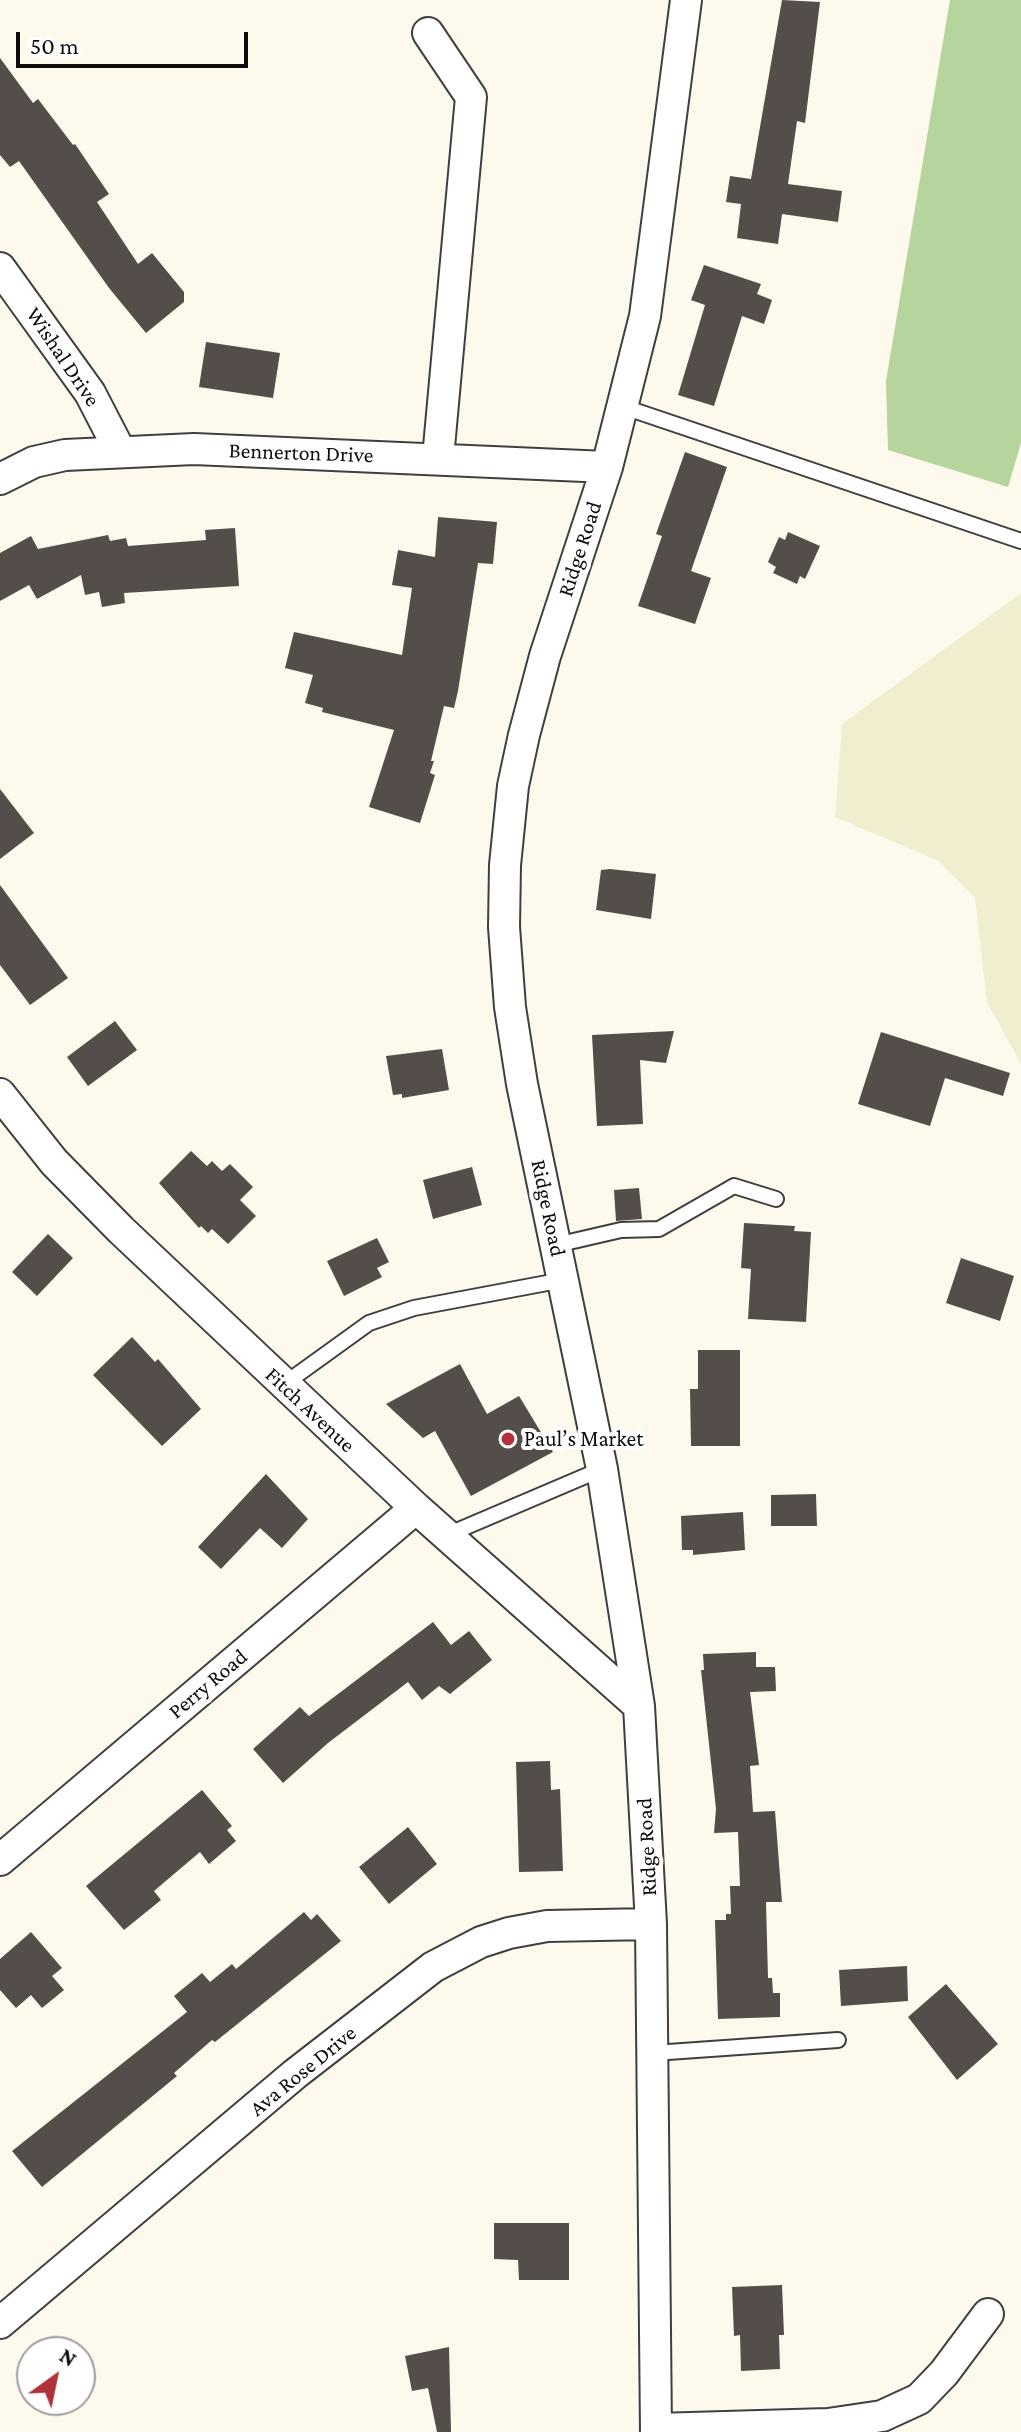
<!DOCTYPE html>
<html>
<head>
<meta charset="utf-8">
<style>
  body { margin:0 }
  #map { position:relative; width:1021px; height:2432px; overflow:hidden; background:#fdfaed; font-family:"Crimson Pro",serif }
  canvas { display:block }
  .north { position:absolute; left:16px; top:2336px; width:80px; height:80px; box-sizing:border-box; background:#fff; border:2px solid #9e9e9e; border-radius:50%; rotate:33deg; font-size:22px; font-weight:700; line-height:32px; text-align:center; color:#0c0c0c }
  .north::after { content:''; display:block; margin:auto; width:28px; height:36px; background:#b0313b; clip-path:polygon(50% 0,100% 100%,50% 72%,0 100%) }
  .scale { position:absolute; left:16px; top:32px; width:232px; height:36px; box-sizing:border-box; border:4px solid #0c0c0c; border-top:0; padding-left:10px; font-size:24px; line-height:28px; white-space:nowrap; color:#0c0c0c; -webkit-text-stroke:6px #fff; paint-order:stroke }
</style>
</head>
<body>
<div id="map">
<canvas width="1021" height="2432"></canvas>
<div class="north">N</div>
<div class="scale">50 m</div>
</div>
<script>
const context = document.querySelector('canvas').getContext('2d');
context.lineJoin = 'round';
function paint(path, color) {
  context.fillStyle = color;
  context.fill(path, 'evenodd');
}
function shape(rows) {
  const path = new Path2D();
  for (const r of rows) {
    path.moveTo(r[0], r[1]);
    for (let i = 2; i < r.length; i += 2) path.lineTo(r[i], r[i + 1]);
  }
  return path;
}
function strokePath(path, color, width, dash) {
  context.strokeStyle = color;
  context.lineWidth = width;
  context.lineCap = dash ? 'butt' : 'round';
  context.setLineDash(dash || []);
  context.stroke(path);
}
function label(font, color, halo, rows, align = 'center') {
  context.font = font + ' "Crimson Pro",serif';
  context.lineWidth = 8;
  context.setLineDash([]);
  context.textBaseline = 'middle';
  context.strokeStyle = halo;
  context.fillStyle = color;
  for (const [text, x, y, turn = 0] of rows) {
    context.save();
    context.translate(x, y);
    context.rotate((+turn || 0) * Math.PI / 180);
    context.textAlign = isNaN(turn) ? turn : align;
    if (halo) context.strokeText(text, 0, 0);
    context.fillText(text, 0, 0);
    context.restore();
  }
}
const farmland = shape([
  [1021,593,1021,1064,987,1002,975,898,939,861,835,817,842,724]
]);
const forest = shape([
  [950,0,1021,0,1021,443,1008,487,888,450,886,381]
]);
const building = shape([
  [782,0,820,2,805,123,797,121,788,184,842,191,838,222,782,214,778,244,737,238,741,204,726,202,730,176,751,179],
  [0,58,33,103,38,99,73,145,75,144,109,194,97,202,138,264,152,253,184,292,184,302,146,333,109,288,19,161,10,167,0,155],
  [704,265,761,284,757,294,772,300,764,324,742,316,714,406,678,395,705,305,691,300],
  [206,342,280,353,273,398,199,387],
  [685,452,727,467,691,571,711,578,695,624,638,606,662,536,656,534],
  [438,517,497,522,493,564,478,563,458,691,454,708,444,706,431,761,434,761,430,773,435,775,420,823,369,807,394,730,322,712,323,708,305,703,313,675,285,668,294,632,402,655,412,588,392,585,398,550,435,557],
  [235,528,239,586,124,593,125,603,102,607,99,592,85,595,81,575,37,599,29,585,0,601,0,553,31,536,38,549,108,535,110,541,126,538,128,546,206,540,205,530],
  [788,532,820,546,805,579,800,576,797,584,773,573,776,567,768,562,779,537,785,540],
  [0,789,34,833,0,859],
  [610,869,656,874,651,919,596,910,601,870],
  [0,885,68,978,30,1005,0,965],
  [115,1021,137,1050,88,1086,67,1057],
  [674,1031,666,1063,640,1060,643,1124,597,1126,592,1035],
  [881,1032,1010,1073,1003,1096,945,1078,930,1126,858,1104],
  [442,1049,449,1090,402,1098,402,1094,393,1095,386,1056],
  [191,1151,207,1166,212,1161,222,1171,230,1164,253,1187,240,1200,256,1216,228,1244,212,1229,208,1233,201,1226,199,1228,159,1183],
  [472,1167,482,1205,433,1219,423,1180],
  [639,1188,642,1219,616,1221,614,1190],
  [744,1223,795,1226,794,1231,811,1232,806,1322,748,1319,751,1269,741,1268],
  [48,1234,73,1258,37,1296,12,1272],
  [377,1238,389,1262,377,1268,382,1277,344,1296,327,1261],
  [961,1258,1014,1276,1000,1321,946,1303],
  [132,1337,155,1362,158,1359,201,1409,162,1446,93,1375],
  [698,1350,740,1350,740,1446,691,1446,690,1389,698,1389],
  [460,1364,487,1414,519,1396,553,1452,471,1496,435,1431,423,1438,386,1404],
  [266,1474,308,1519,282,1548,260,1528,221,1569,198,1547],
  [816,1494,817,1526,771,1526,771,1495],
  [743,1512,745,1550,693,1555,693,1550,682,1550,681,1516],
  [433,1622,451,1645,469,1631,492,1660,450,1694,439,1686,422,1700,408,1682,328,1743,283,1783,253,1749,300,1707,309,1716],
  [756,1652,756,1667,775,1667,776,1691,750,1692,759,1765,750,1766,753,1812,775,1811,782,1902,766,1902,768,1978,772,1978,773,1993,780,1993,780,2017,718,2019,715,1920,726,1920,726,1914,731,1914,730,1886,740,1886,738,1832,714,1833,716,1809,701,1670,704,1670,703,1654],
  [550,1761,551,1790,560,1789,563,1871,519,1872,516,1762],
  [202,1790,232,1826,227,1830,236,1841,209,1864,200,1852,154,1891,161,1900,124,1930,86,1886],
  [408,1827,437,1864,389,1904,359,1867],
  [304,1912,311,1920,317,1914,341,1941,215,2042,212,2040,174,2073,177,2076,42,2187,12,2151,187,2012,174,1996,202,1973,210,1982,232,1964,236,1969],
  [31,1932,62,1968,52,1976,64,1990,42,2008,31,1995,16,2008,0,1990,0,1959],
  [907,1966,908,2001,841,2006,839,1970],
  [946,1984,998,2044,957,2080,908,2017],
  [494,2223,569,2223,569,2280,519,2280,518,2260,494,2259],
  [782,2285,784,2335,779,2335,780,2369,741,2371,740,2335,734,2336,732,2287],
  [449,2347,451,2432,437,2432,428,2388,412,2391,405,2356]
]);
const lane = shape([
  [624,407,1021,541],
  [556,1245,621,1230,659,1229,734,1186,776,1199],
  [283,1385,369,1323,414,1308,563,1280],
  [447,1535,602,1469],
  [654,2053,838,2040]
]);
const street = shape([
  [428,33,471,97,438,458],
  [0,268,90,393,120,451],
  [0,479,34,462,65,455,194,449,607,467],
  [0,1094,54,1162,121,1230,416,1508,639,1706],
  [0,1860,416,1508],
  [0,2323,295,2074,433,1967,481,1942,509,1933,547,1926,651,1924],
  [656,2429,828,2424,882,2416,919,2399,944,2373,988,2314],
  [656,2432,651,1924,639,1706,602,1469,522,1084,510,1007,504,927,505,865,513,786,524,735,545,656,607,467,645,316,686,0]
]);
const markers = [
  [508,1439,8,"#b0313b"]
];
const streetNames = [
  ["Wishal Drive",63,357,56],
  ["Bennerton Drive",301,453,2],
  ["Ridge Road",580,549,-72],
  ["Ridge Road",548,1208,78],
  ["Fitch Avenue",310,1410,43],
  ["Perry Road",208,1684,-40],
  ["Ridge Road",647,1847,-93],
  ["Ava Rose Drive",303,2071,-39]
];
const poiNames = [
  ["Paul’s Market",524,1439]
];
paint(farmland, '#f1edcf');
paint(forest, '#b6d49b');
paint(building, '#544d4a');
strokePath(lane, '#3f3f3f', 18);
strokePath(street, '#3f3f3f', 34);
strokePath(lane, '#fff', 14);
strokePath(street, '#fff', 30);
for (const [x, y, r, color] of markers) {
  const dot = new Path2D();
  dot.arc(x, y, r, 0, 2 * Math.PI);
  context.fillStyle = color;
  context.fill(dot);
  strokePath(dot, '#fff', 3);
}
label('22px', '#0c0c0c', '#fff', streetNames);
label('22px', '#0c0c0c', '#fff', poiNames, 'left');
</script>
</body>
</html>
